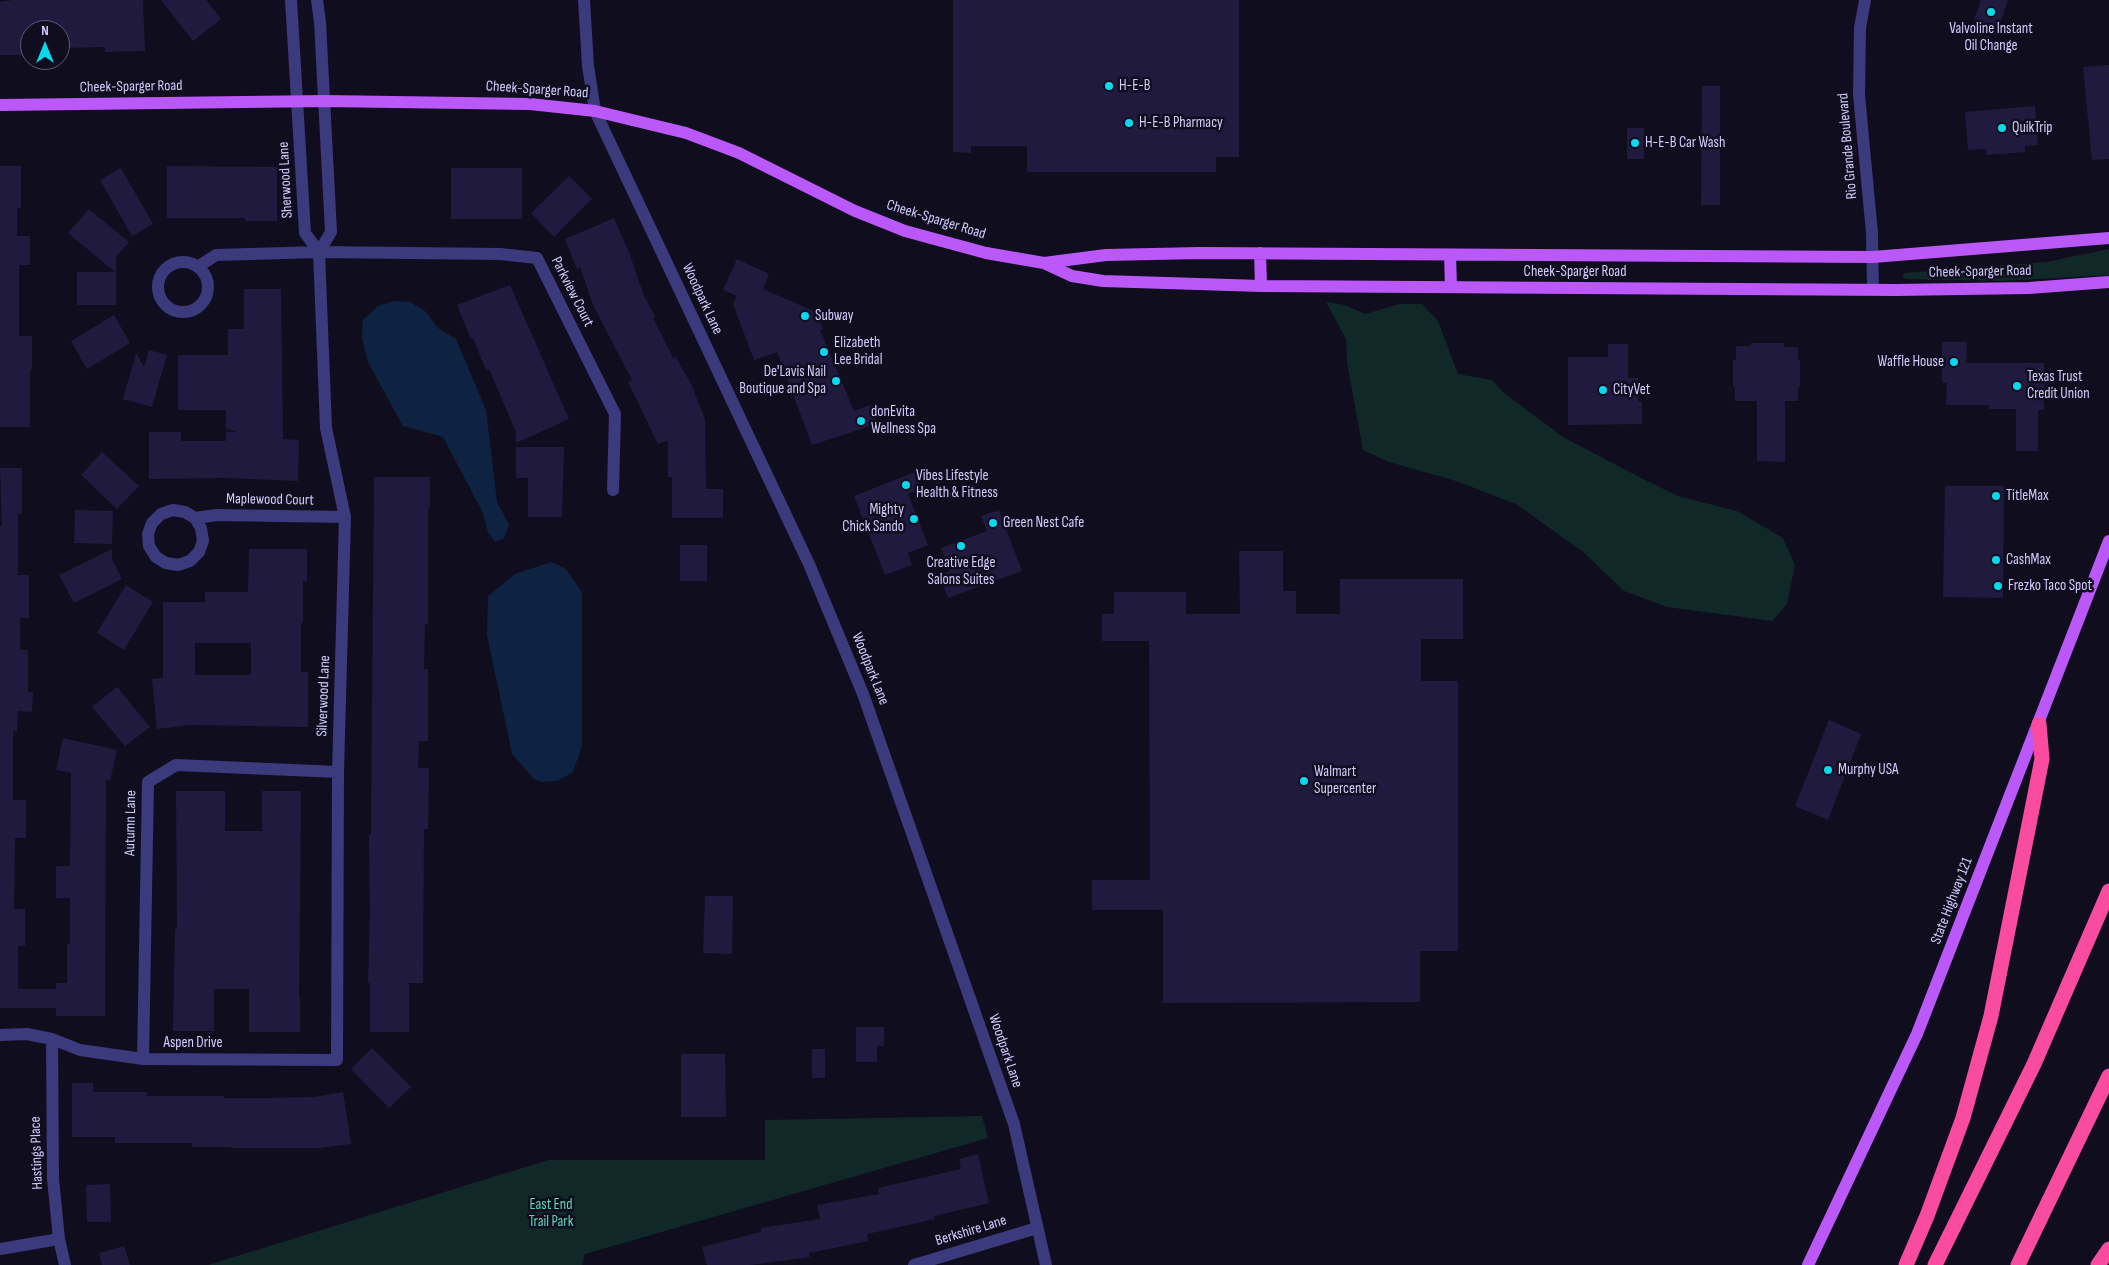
<!DOCTYPE html>
<html>
<head>
<meta charset="utf-8">
<style>
  body { margin:0 }
  #map { position:relative; width:2109px; height:1265px; overflow:hidden; background:#100d1f; font-family:"Sofia Sans Condensed",sans-serif }
  canvas { display:block }
  .north { position:absolute; left:20px; top:20px; width:50px; height:50px; box-sizing:border-box; background:#100d1f; border:1px solid #5e5a78; border-radius:50%; rotate:0deg; font-size:14px; font-weight:700; line-height:20px; text-align:center; color:#d2cdfd }
  .north::after { content:''; display:block; margin:auto; width:18px; height:22px; background:#08d9ee; clip-path:polygon(50% 0,100% 100%,50% 72%,0 100%) }
</style>
</head>
<body>
<div id="map">
<canvas width="2109" height="1265"></canvas>
<div class="north">N</div>
</div>
<script>
const context = document.querySelector('canvas').getContext('2d');
context.lineJoin = 'round';
function paint(path, color) {
  context.fillStyle = color;
  context.fill(path, 'evenodd');
}
function shape(rows) {
  const path = new Path2D();
  for (const r of rows) {
    if (r.length === 3) {
      path.moveTo(r[0] + r[2], r[1]);
      path.arc(r[0], r[1], r[2], 0, 2 * Math.PI);
      continue;
    }
    path.moveTo(r[0], r[1]);
    for (let i = 2; i < r.length; i += 2) path.lineTo(r[i], r[i + 1]);
  }
  return path;
}
function strokePath(path, color, width, dash) {
  context.strokeStyle = color;
  context.lineWidth = width;
  context.lineCap = dash ? 'butt' : 'round';
  context.setLineDash(dash || []);
  context.stroke(path);
}
function label(font, color, halo, rows, align = 'center') {
  context.font = font + ' "Sofia Sans Condensed",sans-serif';
  context.lineWidth = 5;
  context.setLineDash([]);
  context.textBaseline = 'middle';
  context.strokeStyle = halo;
  context.fillStyle = color;
  for (const [text, x, y, turn = 0] of rows) {
    context.save();
    context.translate(x, y);
    context.rotate((+turn || 0) * Math.PI / 180);
    context.textAlign = isNaN(turn) ? turn : align;
    if (halo) context.strokeText(text, 0, 0);
    context.fillText(text, 0, 0);
    context.restore();
  }
}
const green = shape([
  [2109,249,2109,275,2002,281,1906,279,1902,277,1905,273,2046,262],
  [1326,302,1345,305,1365,314,1399,304,1422,304,1438,321,1458,374,1492,380,1504,393,1563,437,1641,478,1678,496,1737,511,1783,538,1795,565,1787,604,1772,621,1667,607,1624,591,1583,552,1516,504,1456,481,1389,462,1363,450,1347,362,1346,339],
  [982,1116,988,1138,585,1254,582,1265,208,1265,548,1160,765,1160,765,1120]
]);
const water = shape([
  [394,301,410,302,425,311,439,329,456,339,486,410,497,502,509,525,504,538,495,542,488,532,482,511,443,437,403,426,368,362,362,338,363,320,378,306],
  [551,562,565,568,582,592,582,746,573,772,557,781,542,782,534,779,512,754,487,635,488,596,515,574]
]);
const building = shape([
  [13,0,143,0,145,51,105,52,105,47,60,48,60,30,30,30,30,55,0,55,0,2],
  [161,0,206,0,221,19,193,41],
  [953,0,1239,0,1239,157,1216,157,1216,172,1027,172,1027,146,971,146,971,153,953,152],
  [1981,0,2008,0,1997,32,1973,24],
  [2109,65,2109,159,2092,160,2083,67],
  [1702,86,1720,86,1720,205,1701,205],
  [2035,106,2038,145,2025,146,2025,152,1986,155,1986,149,1968,150,1965,112],
  [1627,128,1644,128,1644,159,1627,159],
  [0,166,21,166,21,208,17,208,17,236,30,236,30,265,19,265,19,336,32,336,32,369,30,369,30,427,0,427],
  [167,166,277,167,277,221,245,221,245,218,167,218],
  [121,168,153,224,132,236,100,180],
  [451,168,522,168,522,219,451,219],
  [569,176,592,199,554,237,531,213],
  [89,209,129,242,116,257,116,305,77,305,77,272,115,272,68,233],
  [614,218,630,255,644,296,655,316,653,318,673,358,676,357,692,386,705,419,706,489,723,489,723,518,672,518,672,477,668,477,668,440,658,444,628,382,632,380,593,305,580,267,577,269,565,239],
  [737,259,769,274,763,289,816,312,823,329,820,330,854,411,870,405,877,424,812,445,777,352,754,360,733,304,737,296,723,290],
  [510,285,569,419,516,443,516,432,489,369,486,370,473,338,471,339,457,305],
  [244,289,281,289,283,439,299,440,298,481,226,478,149,479,149,432,181,432,181,441,226,441,226,432,236,432,226,428,226,410,178,410,178,355,228,355,228,329,244,329],
  [114,315,130,343,87,369,71,341],
  [1942,342,1967,342,1966,363,2044,363,2044,410,2038,410,2038,451,2016,451,2016,409,1989,409,1989,405,1946,405,1947,383,1942,383],
  [1751,343,1784,343,1784,347,1798,347,1798,360,1800,360,1800,387,1798,387,1798,401,1785,401,1785,462,1757,461,1757,401,1735,401,1735,387,1733,387,1733,360,1736,360,1736,346,1751,346],
  [1608,344,1628,344,1628,378,1638,378,1638,402,1642,402,1642,424,1568,425,1568,357,1608,357],
  [149,350,167,355,152,407,123,399,136,353,144,367],
  [516,447,564,447,562,517,528,517,528,478,516,478],
  [102,452,139,486,117,509,81,475],
  [0,468,22,468,22,514,18,514,18,575,29,575,29,618,20,618,20,650,28,650,28,692,33,692,32,712,18,711,17,731,13,731,13,800,26,800,26,838,15,838,14,909,25,909,25,946,18,946,18,989,56,989,56,983,67,983,67,944,70,944,70,898,56,898,56,866,70,866,71,773,56,770,63,738,117,750,110,781,106,780,105,1016,56,1016,56,1008,0,1008,0,526,2,526],
  [915,472,921,488,908,494,928,545,908,553,912,565,885,575,854,496],
  [374,477,430,477,430,509,428,509,428,624,425,624,424,669,428,669,428,741,419,741,418,768,429,768,428,829,424,829,423,983,409,983,409,1032,370,1032,370,983,368,983,370,912,369,835,371,835],
  [1945,486,2004,486,2003,598,1943,597],
  [75,510,113,511,112,544,74,543],
  [999,510,1022,571,948,598,939,575,950,571,941,548,987,531,981,516],
  [680,545,707,545,707,581,680,581],
  [112,549,112,559,122,579,74,603,59,575],
  [249,549,307,549,307,581,303,581,303,623,301,623,301,672,308,672,308,727,190,725,157,729,152,679,163,678,163,602,205,602,205,592,248,592],
  [195,643,251,643,251,675,195,675],
  [1239,551,1283,551,1283,591,1296,591,1296,614,1340,614,1340,579,1463,579,1463,639,1421,639,1421,681,1458,681,1458,951,1420,951,1420,1002,1163,1003,1163,910,1092,910,1092,880,1150,880,1149,641,1102,641,1102,614,1114,614,1114,592,1186,592,1186,614,1240,614],
  [126,585,153,602,124,650,97,633],
  [117,687,150,727,125,746,92,707],
  [1829,720,1861,734,1828,820,1795,806],
  [176,791,225,791,225,831,262,831,262,791,301,791,299,998,300,998,300,1032,249,1032,249,989,214,989,214,1031,173,1031,175,929,177,929],
  [705,896,733,896,732,954,703,953],
  [856,1027,884,1027,884,1046,877,1046,877,1062,856,1062],
  [372,1048,411,1087,389,1108,351,1069],
  [812,1049,825,1049,825,1078,812,1078],
  [681,1054,725,1054,726,1117,681,1117],
  [72,1083,93,1083,93,1092,147,1092,147,1096,224,1096,224,1098,269,1098,314,1097,343,1092,351,1144,320,1148,231,1148,231,1147,192,1147,192,1143,115,1143,115,1137,72,1137],
  [978,1154,989,1203,934,1216,935,1219,867,1234,868,1241,809,1253,810,1257,750,1265,707,1265,702,1247,761,1232,761,1228,820,1219,817,1205,879,1194,878,1188,961,1169,959,1159],
  [110,1184,111,1222,87,1222,86,1185],
  [124,1246,130,1265,102,1265,99,1253]
]);
const minor = shape([
  [291,0,305,233,319,252],
  [584,0,588,66,595,111,809,564,863,694,1014,1124,1046,1265],
  [1865,0,1860,28,1859,95,1872,233,1873,289],
  [183,287,25],
  [199,266,216,255,319,252,500,254,537,258,615,414,613,490],
  [195,518,201,528,203,541,199,552,190,561,178,565,166,563,156,557,149,546,148,534,152,523,161,514,173,510,185,512,195,518,217,515,345,517],
  [0,1035,27,1034,52,1039,80,1050,143,1059,337,1060,338,772,345,517,326,428,319,252,331,232,320,22,317,0],
  [52,1039,53,1179,59,1239,65,1265],
  [143,1059,148,782,176,765,338,772],
  [0,1249,59,1239],
  [914,1265,1037,1228]
]);
const major = shape([
  [0,105,325,101,530,104,595,111,686,133,739,153,855,211,905,231,986,253,1044,263,1072,276,1103,281,1261,286,1896,290,2029,288,2109,282],
  [1260,253,1261,286],
  [1450,255,1451,287],
  [1044,263,1106,255,1200,253,1873,257,2109,238],
  [1808,1265,1917,1034,2109,541]
]);
const highway = shape([
  [1906,1265,1927,1216,1963,1118,1991,1016,2042,759,2039,724],
  [1935,1265,2034,1064,2109,891],
  [2018,1265,2109,1076],
  [2098,1265,2109,1249]
]);
const markers = [
  [1991,12,5,"#08d9ee"],
  [1109,86,5,"#08d9ee"],
  [1129,123,5,"#08d9ee"],
  [2002,128,5,"#08d9ee"],
  [1635,143,5,"#08d9ee"],
  [805,316,5,"#08d9ee"],
  [824,352,5,"#08d9ee"],
  [1954,362,5,"#08d9ee"],
  [836,381,5,"#08d9ee"],
  [2017,386,5,"#08d9ee"],
  [1603,390,5,"#08d9ee"],
  [861,421,5,"#08d9ee"],
  [906,485,5,"#08d9ee"],
  [1996,496,5,"#08d9ee"],
  [914,519,5,"#08d9ee"],
  [993,523,5,"#08d9ee"],
  [961,546,5,"#08d9ee"],
  [1996,560,5,"#08d9ee"],
  [1998,586,5,"#08d9ee"],
  [1828,770,5,"#08d9ee"],
  [1304,781,5,"#08d9ee"]
];
const poiNames = [
  ["Valvoline Instant",1991,29,"center"],
  ["Oil Change",1991,46,"center"],
  ["H-E-B",1119,86],
  ["H-E-B Pharmacy",1139,123],
  ["QuikTrip",2012,128],
  ["H-E-B Car Wash",1645,143],
  ["Subway",815,316],
  ["Elizabeth",834,343],
  ["Lee Bridal",834,360],
  ["Waffle House",1944,362,"right"],
  ["De'Lavis Nail",826,372,"right"],
  ["Boutique and Spa",826,389,"right"],
  ["Texas Trust",2027,377],
  ["Credit Union",2027,394],
  ["CityVet",1613,390],
  ["donEvita",871,412],
  ["Wellness Spa",871,429],
  ["Vibes Lifestyle",916,476],
  ["Health & Fitness",916,493],
  ["TitleMax",2006,496],
  ["Mighty",904,510,"right"],
  ["Chick Sando",904,527,"right"],
  ["Green Nest Cafe",1003,523],
  ["CashMax",2006,560],
  ["Creative Edge",961,563,"center"],
  ["Salons Suites",961,580,"center"],
  ["Frezko Taco Spot",2008,586],
  ["Murphy USA",1838,770],
  ["Walmart",1314,772],
  ["Supercenter",1314,789]
];
const streetNames = [
  ["Cheek-Sparger Road",131,87,-1],
  ["Cheek-Sparger Road",537,90,4],
  ["Rio Grande Boulevard",1848,146,-95],
  ["Sherwood Lane",286,180,-93],
  ["Cheek-Sparger Road",936,220,17],
  ["Cheek-Sparger Road",1575,272],
  ["Cheek-Sparger Road",1980,272,-1],
  ["Parkview Court",572,292,63],
  ["Woodpark Lane",702,299,65],
  ["Maplewood Court",270,500,1],
  ["Woodpark Lane",870,669,68],
  ["Silverwood Lane",324,696,-88],
  ["Autumn Lane",131,823,-89],
  ["State Highway 121",1952,901,-69],
  ["Aspen Drive",193,1043],
  ["Woodpark Lane",1005,1051,71],
  ["Hastings Place",37,1153,-92],
  ["Berkshire Lane",971,1231,-17]
];
const parkNames = [
  ["East End",551,1205],
  ["Trail Park",551,1222]
];
paint(green, '#102827');
paint(water, '#0e2342');
paint(building, '#211a3f');
strokePath(minor, '#3b3a7c', 12);
strokePath(major, '#bb58f9', 12);
strokePath(highway, '#f94ca1', 15);
for (const [x, y, r, color] of markers) {
  const dot = new Path2D();
  dot.arc(x, y, r, 0, 2 * Math.PI);
  context.fillStyle = color;
  context.fill(dot);
  strokePath(dot, '#100d1f', 2);
}
label('15px', '#d2cdfd', '#100d1f', poiNames, 'left');
label('15px', '#d2cdfd', '#100d1f', streetNames);
label('15px', '#5cdab9', '#100d1f', parkNames);
</script>
</body>
</html>
